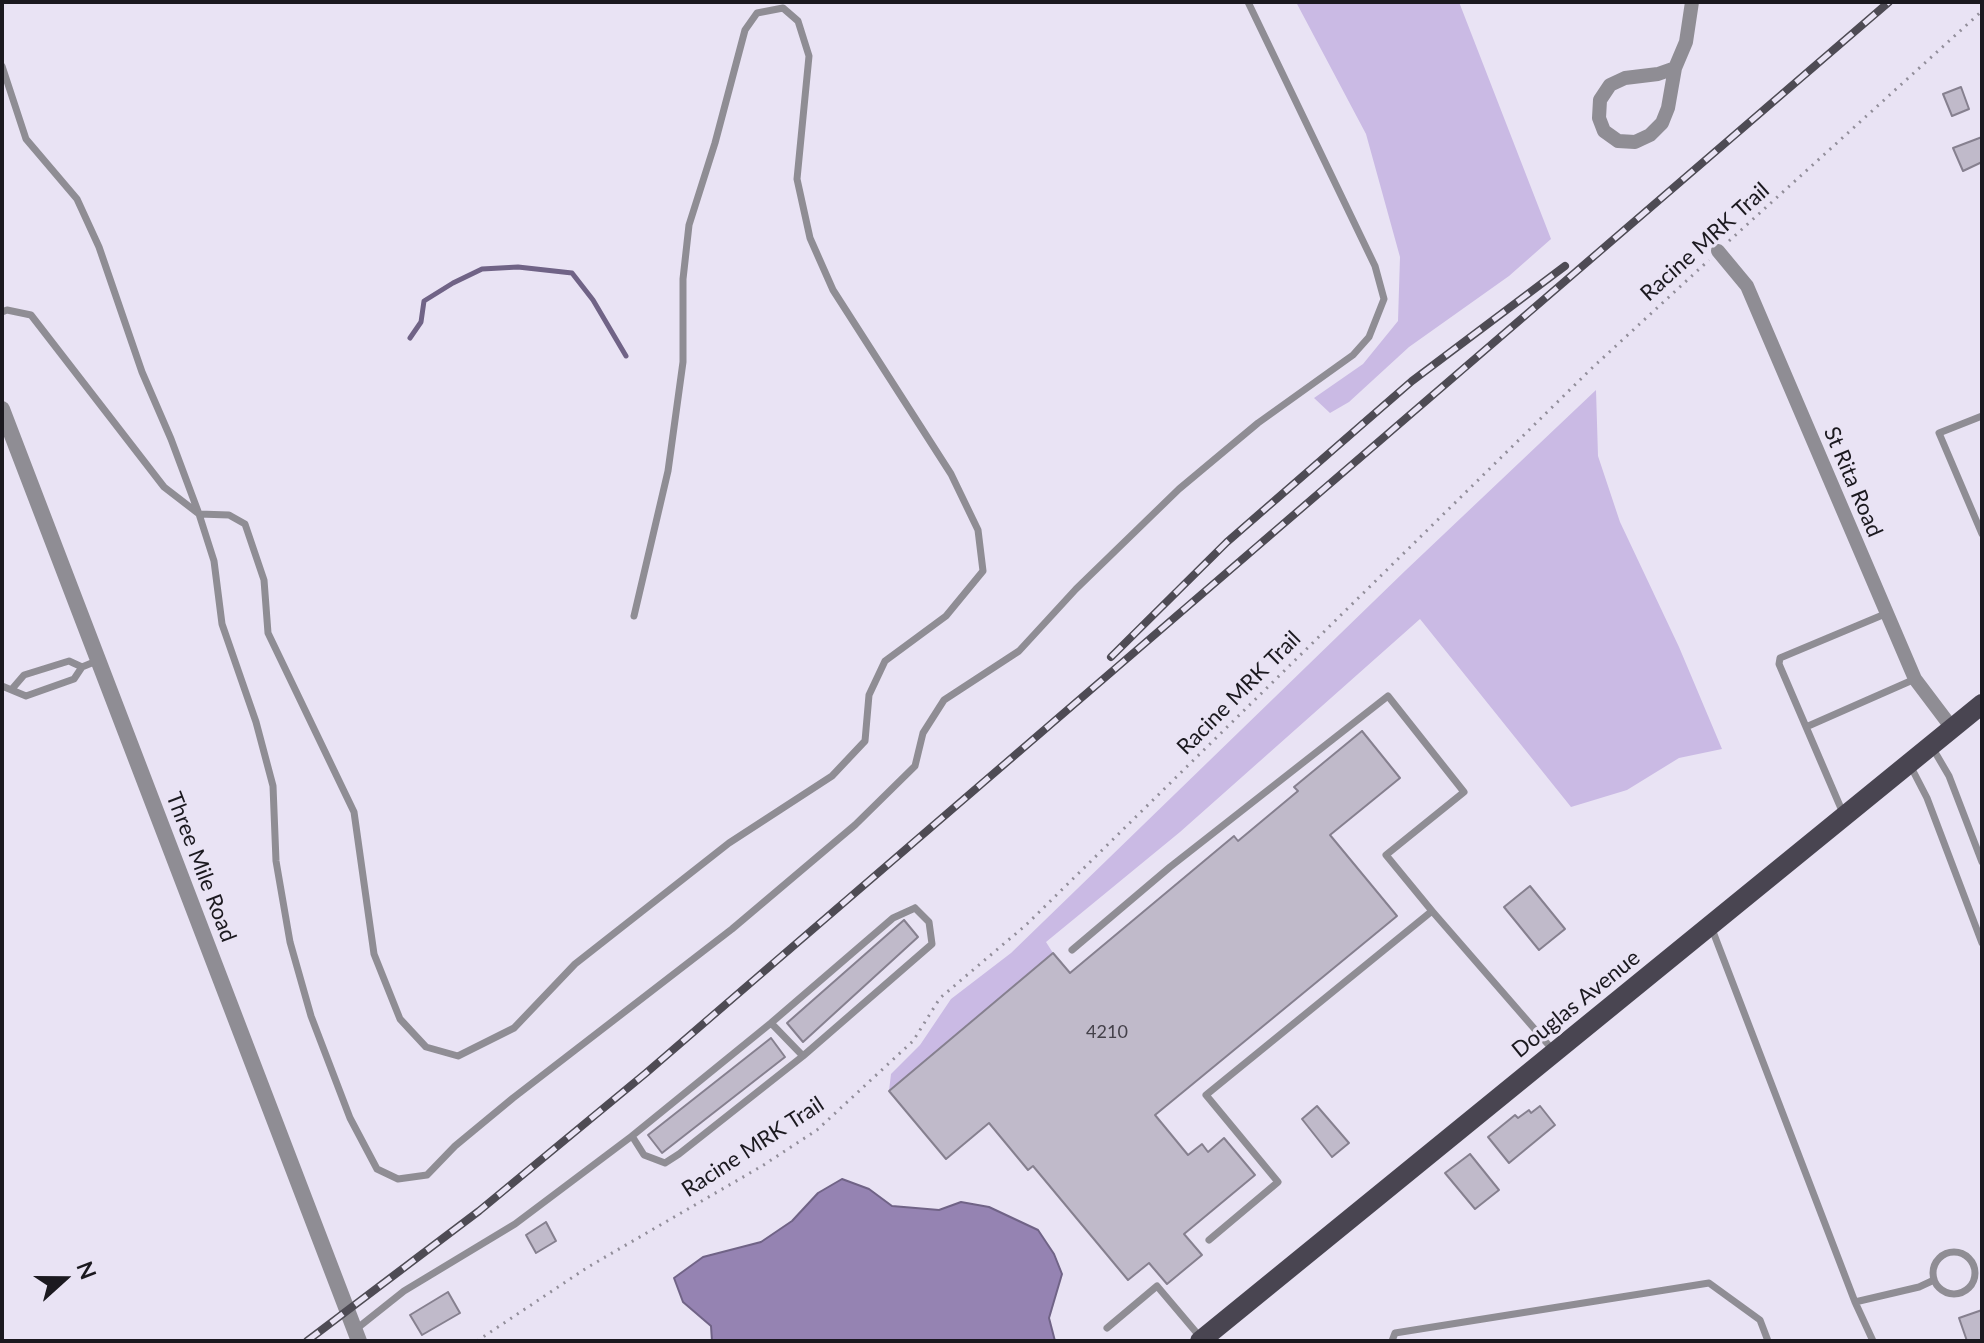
<!DOCTYPE html>
<html>
<head>
<meta charset="utf-8">
<style>
  body { margin:0 }
  #map { position:relative; width:1984px; height:1343px; overflow:hidden; background:#e9e3f4; font-family:Lato,sans-serif }
  canvas { display:block }
  .frame { position:absolute; inset:0; border:4px solid #1b191f; pointer-events:none }
  .north { position:absolute; left:24px; top:1239px; width:80px; height:80px; -webkit-text-stroke:6px #e9e3f4; paint-order:stroke; rotate:69deg; font-size:22px; font-weight:700; line-height:32px; text-align:center; color:#1b191f }
  .north::after { content:''; display:block; margin:auto; width:28px; height:36px; background:#1b191f; clip-path:polygon(50% 0,100% 100%,50% 72%,0 100%) }
</style>
</head>
<body>
<div id="map">
<canvas width="1984" height="1343"></canvas>
<div class="frame"></div>
<div class="north">N</div>
</div>
<script>
const context = document.querySelector('canvas').getContext('2d');
context.lineJoin = 'round';
function paint(path, color) {
  context.fillStyle = color;
  context.fill(path, 'evenodd');
}
function shape(rows) {
  const path = new Path2D();
  for (const r of rows) {
    if (r.length === 3) {
      path.moveTo(r[0] + r[2], r[1]);
      path.arc(r[0], r[1], r[2], 0, 2 * Math.PI);
      continue;
    }
    path.moveTo(r[0], r[1]);
    for (let i = 2; i < r.length; i += 2) path.lineTo(r[i], r[i + 1]);
  }
  return path;
}
function strokePath(path, color, width, dash) {
  context.strokeStyle = color;
  context.lineWidth = width;
  context.lineCap = dash ? 'butt' : 'round';
  context.setLineDash(dash || []);
  context.stroke(path);
}
function label(font, color, halo, rows, align = 'center') {
  context.font = font + ' Lato,sans-serif';
  context.lineWidth = 6;
  context.setLineDash([]);
  context.textBaseline = 'middle';
  context.strokeStyle = halo;
  context.fillStyle = color;
  for (const [text, x, y, turn = 0] of rows) {
    context.save();
    context.translate(x, y);
    context.rotate((+turn || 0) * Math.PI / 180);
    context.textAlign = isNaN(turn) ? turn : align;
    if (halo) context.strokeText(text, 0, 0);
    context.fillText(text, 0, 0);
    context.restore();
  }
}
const green = shape([
  [1296,2,1459,2,1551,239,1509,276,1409,347,1349,402,1330,413,1314,398,1363,364,1398,321,1400,257,1366,134],
  [1596,390,1598,456,1620,522,1679,647,1722,749,1679,758,1627,790,1571,807,1420,619,1180,832,1046,942,1053,953,889,1091,891,1074,920,1045,951,999,1011,953,1406,570]
]);
const water = shape([
  [842,1179,869,1189,892,1206,939,1210,961,1202,989,1207,1038,1230,1054,1254,1062,1274,1049,1318,1055,1341,712,1341,711,1326,683,1302,674,1278,703,1257,761,1242,792,1221,818,1193,842,1179]
]);
const stream = shape([
  [410,338,421,322,424,301,453,283,482,269,518,267,572,273,593,300,626,356]
]);
const building = shape([
  [1961,87,1969,109,1952,116,1943,94,1961,87],
  [1982,137,1982,162,1963,171,1953,148,1982,137],
  [1362,731,1400,778,1330,835,1397,916,1155,1115,1188,1155,1202,1144,1208,1152,1224,1138,1255,1175,1184,1234,1202,1255,1167,1284,1149,1263,1128,1280,1033,1166,1028,1170,989,1123,946,1159,889,1091,1053,953,1070,973,1234,836,1238,841,1298,791,1294,787,1362,731],
  [1530,886,1565,929,1539,950,1504,907,1530,886],
  [904,920,918,937,803,1042,787,1023,904,920],
  [771,1038,785,1057,662,1153,648,1135,771,1038],
  [1317,1106,1349,1143,1332,1157,1302,1119,1317,1106],
  [1540,1106,1555,1125,1509,1163,1488,1137,1515,1115,1518,1118,1529,1110,1531,1113,1540,1106],
  [1470,1154,1499,1190,1475,1209,1445,1173,1470,1154],
  [546,1222,556,1241,536,1253,526,1235,546,1222],
  [448,1292,460,1313,422,1335,410,1315,448,1292],
  [1982,1310,1982,1341,1967,1341,1959,1318,1982,1310]
]);
const path = shape([
  [1729,241,1982,11],
  [477,1341,588,1267,762,1166,817,1130,913,1041,940,998,1026,925,1592,368,1709,260]
]);
const service = shape([
  [2,66,26,139,77,199,99,247,142,372,171,439,199,514,214,561,222,624,256,722,273,786,276,861,290,942,311,1016,350,1118,377,1169,398,1179,427,1175,455,1146,513,1098,732,929,855,825,915,766,923,733,944,700,1019,651,1076,589,1179,489,1258,423,1353,355,1369,337,1384,299,1375,266,1248,2],
  [2,312,7,310,31,315,164,487,199,514,229,515,245,524,264,580,268,633,354,812,374,954,400,1019,426,1047,458,1056,514,1028,575,964,729,843,832,776,865,741,869,695,885,661,946,616,983,571,978,530,951,474,833,290,810,238,797,179,809,56,798,21,783,8,757,13,745,30,715,143,689,225,683,279,683,362,668,471,634,616],
  [1982,416,1939,433,1982,534],
  [2,686,26,696,74,679,82,667,99,660],
  [12,689,24,675,69,661,82,667],
  [1806,727,1915,679],
  [1932,747,1949,776,1982,862],
  [1911,767,1927,798,1982,943],
  [1843,813,1779,664,1780,658,1885,614],
  [915,908,929,922,932,944,803,1056,679,1154,665,1163,644,1155,632,1136,771,1023,893,918,915,908],
  [1712,929,1855,1302,1873,1341],
  [1072,950,1170,867,1388,696,1464,792,1386,855,1432,911],
  [771,1023,803,1056],
  [1209,1240,1278,1182,1206,1095,1432,911,1552,1049],
  [1954,1273,21],
  [1855,1302,1919,1287,1934,1280],
  [1107,1328,1157,1286,1201,1338],
  [355,1330,404,1291,515,1224,632,1136],
  [1392,1341,1395,1333,1709,1283,1760,1320,1768,1341]
]);
const minor = shape([
  [1675,68,1658,74,1625,78,1610,85,1600,100,1599,118,1604,131,1618,141,1635,142,1650,135,1662,123,1668,108,1675,68,1686,42,1692,2],
  [1718,251,1747,286,1915,679,1952,728]
]);
const tertiary = shape([
  [2,409,359,1341]
]);
const primary = shape([
  [1200,1341,1982,704]
]);
const rail = shape([
  [1111,657,1227,542,1412,381,1565,266],
  [307,1341,479,1211,646,1073,1889,2]
]);
const numberNames = [
  ["4210",1107,1032]
];
const streetNames = [
  ["Racine MRK Trail",1705,242,-42],
  ["St Rita Road",1853,482,67],
  ["Racine MRK Trail",1239,693,-45],
  ["Three Mile Road",201,867,69],
  ["Douglas Avenue",1576,1004,-39],
  ["Racine MRK Trail",753,1147,-33]
];
paint(green, '#cabae4');
paint(water, '#9583b2');
strokePath(water, '#706386', 2);
strokePath(stream, '#706386', 5);
paint(building, '#c0baca');
strokePath(building, '#86808f', 2);
strokePath(path, '#928e9a', 3, [2, 6]);
strokePath(service, '#8f8d94', 7);
strokePath(minor, '#8f8d94', 14);
strokePath(tertiary, '#8f8d94', 16);
strokePath(primary, '#494551', 20);
strokePath(rail, '#4e4b54', 8);
strokePath(rail, '#e9e3f4', 5, [15]);
label('18px', '#44414a', null, numberNames);
label('22px', '#1b191f', '#e9e3f4', streetNames);
</script>
</body>
</html>
